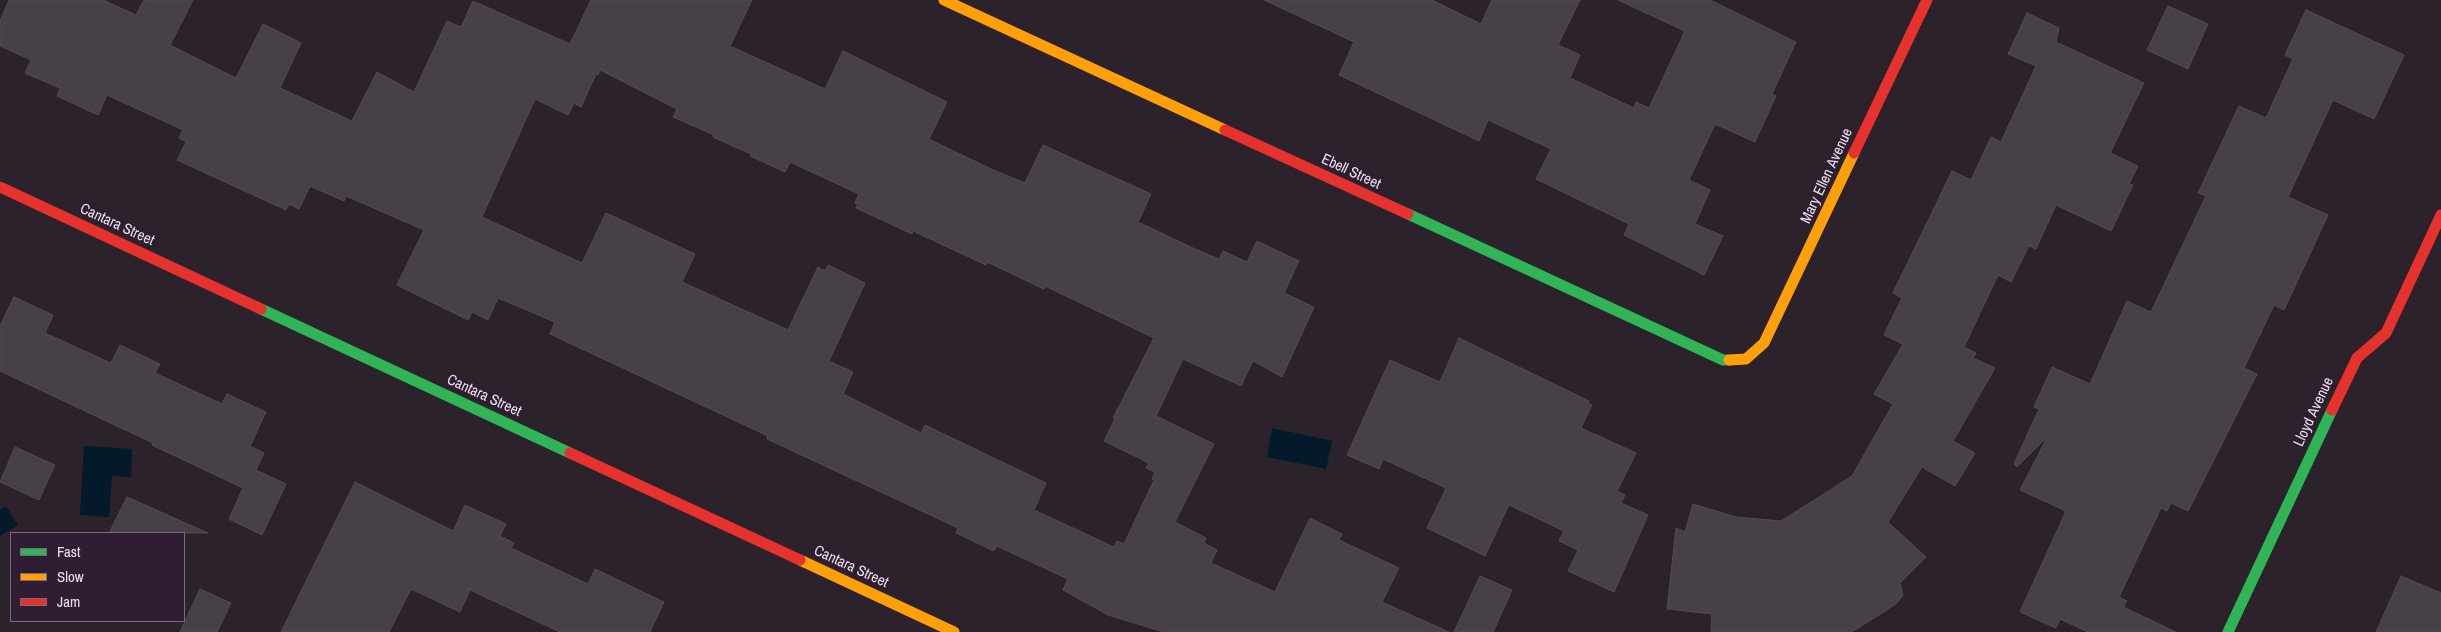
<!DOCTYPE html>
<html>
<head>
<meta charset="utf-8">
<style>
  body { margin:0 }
  #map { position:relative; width:2441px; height:632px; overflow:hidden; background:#2c222c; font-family:"Archivo Narrow",sans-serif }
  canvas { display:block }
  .legend { position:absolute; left:10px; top:532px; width:175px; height:90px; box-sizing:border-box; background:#2f1d31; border:1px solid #7a6a7b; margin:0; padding:6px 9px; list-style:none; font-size:15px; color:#eadeeb }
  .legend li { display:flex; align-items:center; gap:10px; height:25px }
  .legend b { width:25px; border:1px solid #7a6a7b }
</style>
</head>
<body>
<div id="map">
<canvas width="2441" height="632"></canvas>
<ul class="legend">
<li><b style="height:6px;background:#30b455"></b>Fast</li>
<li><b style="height:6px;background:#ff9f0a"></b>Slow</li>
<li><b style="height:6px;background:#e5322d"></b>Jam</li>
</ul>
</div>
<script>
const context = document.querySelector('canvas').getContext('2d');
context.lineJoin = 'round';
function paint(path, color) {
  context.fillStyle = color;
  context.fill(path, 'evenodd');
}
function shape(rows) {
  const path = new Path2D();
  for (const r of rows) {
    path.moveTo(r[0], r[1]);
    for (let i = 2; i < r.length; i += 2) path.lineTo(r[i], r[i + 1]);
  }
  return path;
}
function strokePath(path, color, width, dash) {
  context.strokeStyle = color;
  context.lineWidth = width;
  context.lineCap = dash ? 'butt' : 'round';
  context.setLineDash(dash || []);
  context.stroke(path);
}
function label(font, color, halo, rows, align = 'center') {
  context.font = font + ' "Archivo Narrow",sans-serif';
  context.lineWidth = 4;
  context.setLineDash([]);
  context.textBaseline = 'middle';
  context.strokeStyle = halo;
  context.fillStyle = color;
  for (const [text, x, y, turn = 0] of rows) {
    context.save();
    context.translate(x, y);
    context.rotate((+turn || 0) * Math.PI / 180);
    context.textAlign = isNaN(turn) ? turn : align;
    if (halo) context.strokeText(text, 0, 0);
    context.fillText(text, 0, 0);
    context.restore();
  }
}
const water = shape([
  [1272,428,1332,441,1326,469,1267,457],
  [84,446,132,449,131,477,112,476,109,517,80,515],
  [6,506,18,525,0,536,0,509]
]);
const building = shape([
  [9,0,103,0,136,15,144,0,193,0,170,45,236,78,263,24,301,43,280,88,352,121,377,72,414,92,447,21,461,27,473,1,570,44,591,0,752,0,730,46,825,89,843,51,947,102,929,139,991,169,1025,183,1043,145,1151,194,1138,222,1195,249,1219,259,1223,251,1247,262,1257,241,1299,261,1284,293,1314,307,1282,377,1253,361,1241,386,1183,359,1156,416,1214,444,1175,522,1206,538,1204,543,1217,550,1211,563,1275,592,1310,518,1342,534,1339,540,1399,568,1382,602,1449,632,1164,632,1108,615,1063,590,1068,579,997,546,994,551,956,533,958,528,767,439,768,436,550,334,555,322,498,298,488,320,472,312,468,320,397,285,424,230,346,196,344,201,310,186,299,209,289,204,286,210,177,160,186,142,179,138,183,130,107,95,98,115,57,96,60,88,25,73,31,60,0,46,0,21,9,0],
  [600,70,677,109,673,117,714,135,713,137,751,154,750,156,785,172,790,162,859,194,855,203,858,204,856,208,912,234,913,231,986,265,987,262,1044,289,1045,286,1154,338,1113,418,1115,419,1104,441,1149,463,1146,468,1155,472,1152,479,1154,480,1124,544,1117,541,1114,547,1034,510,1046,483,925,425,921,433,843,394,853,372,829,361,865,283,828,265,825,271,818,267,788,330,682,282,695,254,606,213,582,263,482,217,535,99,568,115,574,103,581,107,596,74,598,75,600,70],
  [1264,0,1432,0,1481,24,1492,0,1580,0,1558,45,1580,55,1570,78,1634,108,1636,102,1649,108,1685,31,1618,0,1710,0,1796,42,1772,94,1776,96,1755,142,1715,124,1689,180,1710,190,1695,224,1723,236,1704,275,1624,235,1629,224,1536,179,1551,149,1488,120,1479,141,1339,75,1354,42,1264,0],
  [2168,6,2208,24,2188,69,2147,50,2168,6],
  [2306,10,2404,55,2374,119,2333,100,2288,197,2328,215,2284,310,2274,305,2244,368,2257,374,2188,511,2171,503,2167,511,2161,508,2119,597,2127,601,2123,607,2176,632,2088,632,2060,619,2056,628,2020,612,2066,511,2020,490,2048,436,2017,467,2014,464,2039,409,2034,407,2052,367,2090,384,2127,301,2151,312,2206,196,2198,193,2239,106,2266,118,2293,59,2285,55,2306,10],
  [2027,13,2059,28,2056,42,2144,83,2110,153,2138,166,2129,184,2133,185,2111,231,2056,205,2036,249,2029,246,2011,282,1998,275,1964,347,1976,353,1973,358,1995,368,1953,441,1975,453,1955,486,1922,467,1888,522,1926,557,1900,583,1903,595,1896,604,1852,632,1711,632,1712,614,1667,609,1676,528,1685,532,1693,504,1736,517,1781,521,1852,476,1893,404,1874,394,1903,344,1884,335,1902,298,1893,293,1952,171,1971,180,1991,137,2001,142,2036,66,2008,54,2027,13],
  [14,297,53,315,45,333,111,363,120,345,160,364,155,373,222,404,227,394,266,412,250,446,264,453,256,470,286,484,262,535,229,519,243,488,152,445,153,443,0,371,0,326,14,297],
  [1459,338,1589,401,1588,403,1592,405,1581,428,1636,453,1617,491,1625,495,1621,503,1648,515,1614,592,1568,571,1578,550,1559,541,1564,531,1509,505,1485,556,1427,528,1446,488,1383,459,1379,469,1347,455,1390,360,1440,382,1459,338],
  [15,447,55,465,39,500,0,482,15,447],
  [355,482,453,531,465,505,506,524,500,536,514,543,511,548,588,584,595,569,664,602,650,632,560,632,470,590,460,612,411,589,389,632,281,632,355,482],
  [127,497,208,533,109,533,127,497],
  [1480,576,1512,590,1493,632,1454,632,1480,576],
  [2401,576,2441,593,2441,632,2376,632,2401,576],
  [200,589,231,603,217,632,180,632,200,589]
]);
const fast = shape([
  [1408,214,1723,360,1729,360],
  [261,309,570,453],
  [2228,632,2332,410]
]);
const slow = shape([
  [944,0,1225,130],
  [1729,360,1746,359,1764,343,1854,153],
  [800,560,954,632]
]);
const jam = shape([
  [1225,130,1408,214],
  [1854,153,1927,0],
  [0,187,261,309],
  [2332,410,2357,358,2386,333,2441,215],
  [570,453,800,560]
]);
const streetNames = [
  ["Ebell Street",1351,172,25],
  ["Mary Ellen Avenue",1827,176,-65],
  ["Cantara Street",117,225,25],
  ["Cantara Street",484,396,25],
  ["Lloyd Avenue",2314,412,-65],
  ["Cantara Street",851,567,25]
];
paint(water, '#041929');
paint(building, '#484049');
strokePath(building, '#534a53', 1);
strokePath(fast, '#30b455', 11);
strokePath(slow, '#ff9f0a', 11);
strokePath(jam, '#e5322d', 11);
label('15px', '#eadeeb', '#2f1d31', streetNames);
</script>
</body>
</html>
